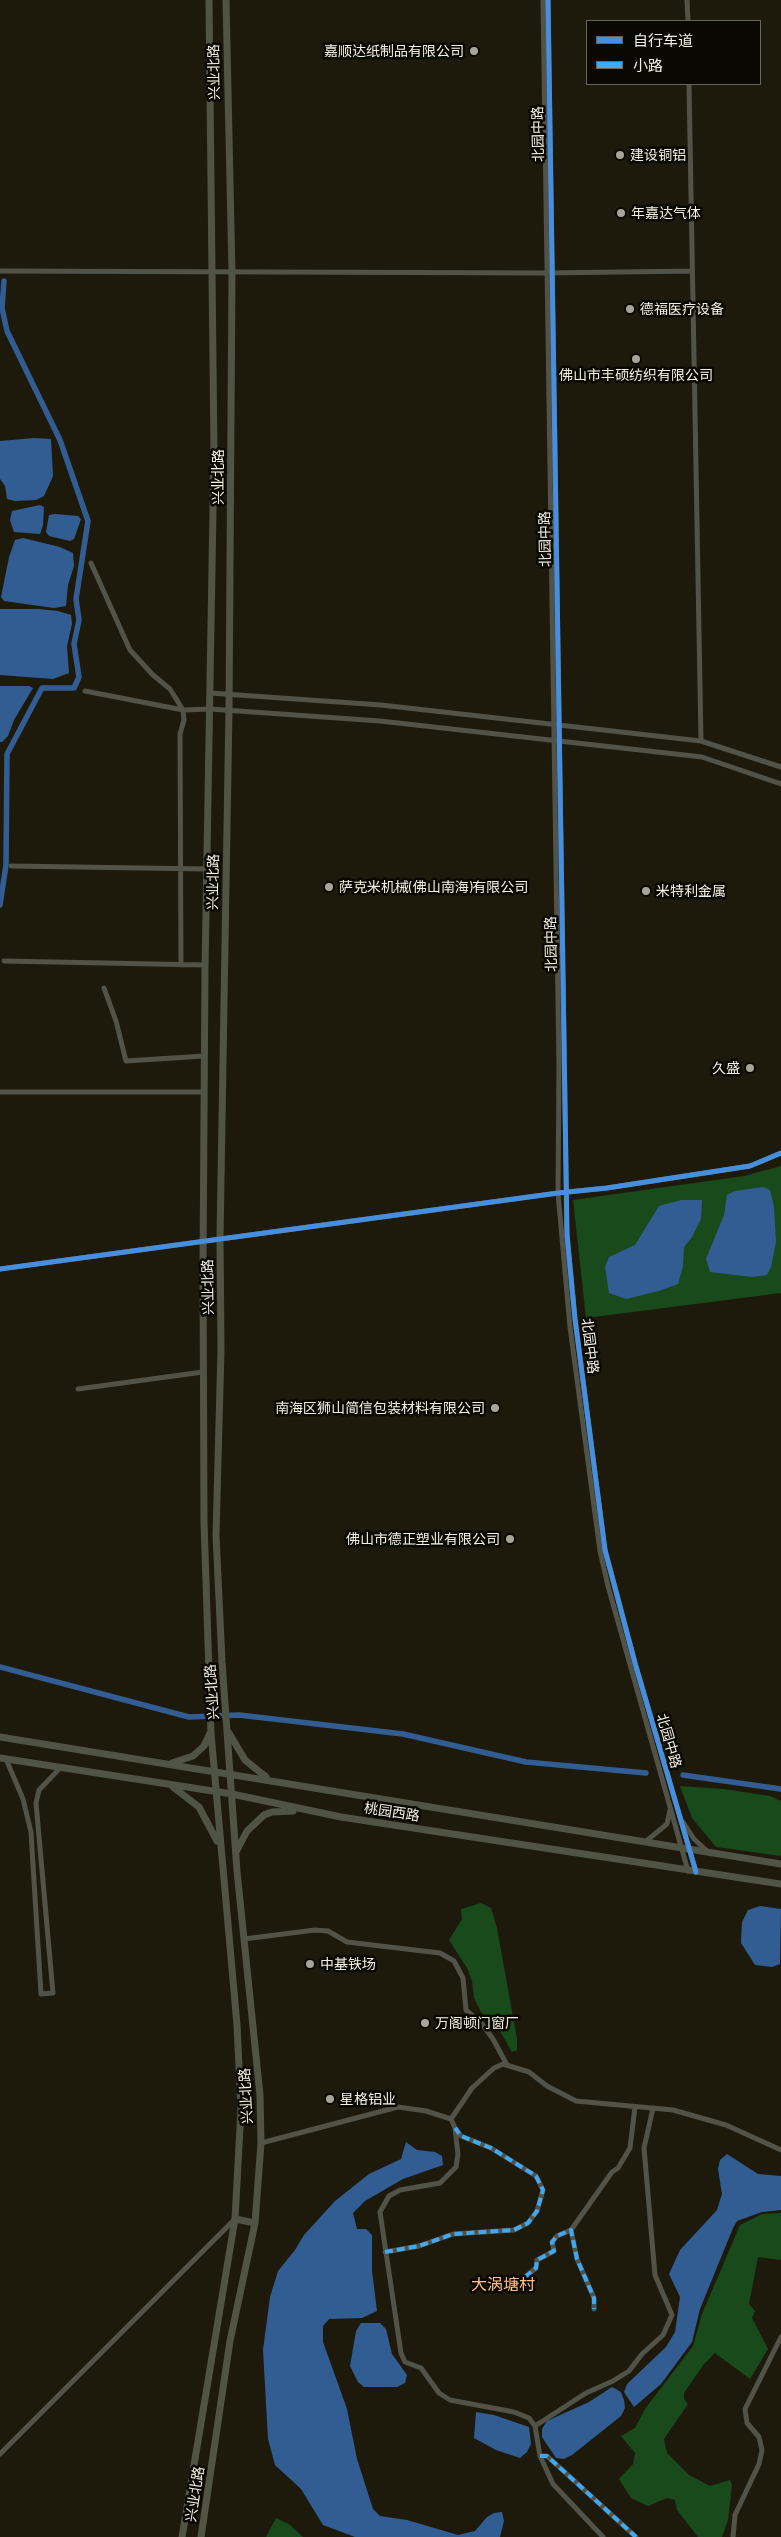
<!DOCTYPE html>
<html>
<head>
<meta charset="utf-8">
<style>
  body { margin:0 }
  #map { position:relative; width:781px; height:2537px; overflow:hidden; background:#1d1a0c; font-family:Barlow,"Noto Sans SC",sans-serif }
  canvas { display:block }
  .legend { position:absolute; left:586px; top:20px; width:175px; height:65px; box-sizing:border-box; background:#0a0802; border:1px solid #67655b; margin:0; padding:6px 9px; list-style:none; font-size:15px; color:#f3f0e1 }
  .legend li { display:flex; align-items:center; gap:10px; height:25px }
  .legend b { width:25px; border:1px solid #67655b }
</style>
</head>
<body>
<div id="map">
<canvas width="781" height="2537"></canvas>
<ul class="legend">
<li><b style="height:6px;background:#468fdf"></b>自行车道</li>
<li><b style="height:6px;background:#3fa9f5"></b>小路</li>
</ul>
</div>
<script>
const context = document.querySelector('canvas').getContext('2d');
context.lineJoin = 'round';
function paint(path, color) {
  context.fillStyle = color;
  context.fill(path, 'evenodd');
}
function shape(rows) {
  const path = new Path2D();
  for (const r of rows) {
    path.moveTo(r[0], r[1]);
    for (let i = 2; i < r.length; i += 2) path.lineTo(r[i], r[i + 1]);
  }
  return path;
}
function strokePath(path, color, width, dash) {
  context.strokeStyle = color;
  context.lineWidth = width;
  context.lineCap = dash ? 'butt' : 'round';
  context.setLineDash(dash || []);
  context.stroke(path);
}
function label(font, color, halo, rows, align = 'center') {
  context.font = font + ' Barlow,"Noto Sans SC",sans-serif';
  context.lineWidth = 5;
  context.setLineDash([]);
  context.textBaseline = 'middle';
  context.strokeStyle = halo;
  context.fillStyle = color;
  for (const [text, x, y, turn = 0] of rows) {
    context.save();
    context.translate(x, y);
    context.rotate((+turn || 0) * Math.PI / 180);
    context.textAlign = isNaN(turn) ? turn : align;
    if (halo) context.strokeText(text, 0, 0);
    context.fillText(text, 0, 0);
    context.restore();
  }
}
const green = shape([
  [781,1166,781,1293,586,1318,573,1200,744,1176],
  [680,1786,724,1789,770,1796,781,1801,781,1856,716,1847,692,1818],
  [481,1903,491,1908,497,1928,517,2039,517,2050,512,2052,501,2033,481,2012,474,1998,472,1981,467,1968,449,1940,462,1919,461,1909],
  [781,2213,781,2260,758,2257,749,2304,755,2311,752,2318,768,2349,750,2379,715,2353,704,2364,684,2393,684,2399,688,2404,664,2439,667,2453,689,2475,710,2486,730,2480,732,2485,728,2520,722,2537,698,2537,677,2510,675,2500,667,2498,648,2506,631,2498,619,2479,633,2464,635,2453,621,2436,635,2428,645,2409,693,2346,702,2314,740,2225,762,2214],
  [276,2518,289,2524,303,2537,266,2537]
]);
const water = shape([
  [34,438,51,439,53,476,44,496,36,500,15,501,7,499,5,486,0,479,0,441],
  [40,505,44,507,43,525,40,534,14,532,10,520,12,511],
  [55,514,78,516,81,519,74,539,70,541,49,536,46,532,49,515],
  [23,538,60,547,73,553,74,566,68,585,66,606,54,608,4,601,1,597,9,557,15,540],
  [0,609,38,609,58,611,71,615,72,624,67,646,69,673,53,679,0,675],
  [0,686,29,686,33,688,14,720,8,736,2,742,0,742],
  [763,1187,770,1190,774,1207,776,1242,771,1267,767,1275,752,1277,710,1272,706,1259,724,1215,727,1195,735,1191],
  [681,1200,702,1200,701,1219,692,1237,684,1247,683,1266,678,1284,659,1291,626,1299,609,1293,605,1267,609,1257,635,1245,659,1206],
  [760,1906,781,1909,780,1964,772,1967,755,1965,741,1943,742,1922,748,1910],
  [406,2142,417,2150,435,2152,442,2156,443,2165,403,2179,365,2201,353,2213,357,2229,366,2229,372,2235,372,2271,377,2311,362,2318,329,2319,323,2326,323,2342,347,2409,357,2459,373,2509,380,2516,407,2520,458,2535,475,2531,487,2517,494,2513,502,2512,504,2521,500,2537,355,2537,323,2525,301,2489,275,2465,268,2439,263,2350,270,2297,278,2271,295,2250,304,2235,335,2201,369,2174,401,2159],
  [727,2154,758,2174,781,2176,781,2210,762,2212,737,2221,733,2228,700,2309,692,2342,661,2384,634,2407,624,2392,627,2384,666,2347,675,2332,680,2297,669,2274,680,2250,717,2210,722,2194,718,2169,720,2160],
  [361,2323,380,2323,386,2329,392,2354,407,2375,405,2383,397,2387,364,2387,358,2382,350,2366,356,2331],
  [612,2387,621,2392,624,2400,625,2408,621,2416,572,2455,564,2459,556,2458,542,2437,542,2429,547,2421,589,2402],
  [476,2412,494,2415,529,2427,531,2444,527,2452,520,2458,496,2450,474,2438]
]);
const canal = shape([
  [0,905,6,865,7,754,42,688,74,688,79,677,74,644,79,620,76,599,88,521,60,440,7,331,2,308,4,281],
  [0,1667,189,1717,239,1715,403,1734,526,1762,646,1773],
  [683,1775,781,1789]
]);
const minor = shape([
  [543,0,559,1066,558,1193,570,1327,600,1551,608,1586,688,1871],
  [548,0,567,1235,575,1319,605,1550,635,1663,696,1872],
  [687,0,688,21],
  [689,84,701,741],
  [0,271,546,273,692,271],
  [91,563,130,650,153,675,170,689,183,710,184,720,180,734,181,965],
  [85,691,183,710,210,709,380,721,702,757,781,784],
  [210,693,381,705,701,741,781,767],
  [11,866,207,869],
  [4,961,205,965],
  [104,988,116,1021,126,1061,204,1056],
  [0,1092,204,1092],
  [0,1269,558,1193,607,1188,750,1166,781,1153],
  [78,1389,203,1372],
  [6,1759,23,1799,31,1832,41,1994,53,1993,36,1803,39,1790,61,1767],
  [683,1822,694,1839,708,1852],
  [645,1842,667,1824,670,1810],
  [244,1939,315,1930,328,1931,347,1942,440,1953,454,1961,463,1978,466,2010,482,2024,493,2039,507,2065],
  [451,2119,472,2088,494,2068,503,2064,529,2072,547,2086,576,2101,673,2110,726,2125,781,2150],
  [261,2143,398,2107,426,2111,451,2119,455,2128,458,2154,456,2167,440,2183,400,2190,389,2196,380,2212,401,2353,405,2362,421,2368,439,2393,450,2400,514,2412,529,2418,535,2426,540,2456,553,2484,603,2537],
  [571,2230,577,2259,594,2298,594,2309],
  [385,2252,419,2246,453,2234,514,2230,528,2223,537,2211,543,2190,536,2176,491,2148,461,2136,456,2129],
  [525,2277,536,2268,537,2260,554,2251,552,2242,557,2236,571,2230,612,2172,618,2168,630,2148,635,2107],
  [535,2426,586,2393,613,2381,629,2371,642,2354,663,2335,672,2315,655,2275,644,2148,653,2108],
  [0,2454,235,2219],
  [540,2456,547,2456,636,2537],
  [733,2537,735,2515,759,2464,762,2450,759,2437,747,2423,745,2409,781,2337]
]);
const major = shape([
  [229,1733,245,1760,266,1777],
  [0,1737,781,1864],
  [0,1758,232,1794,341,1817,781,1884],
  [172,1763,193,1756,204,1746,210,1733],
  [173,1787,199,1807,217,1841],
  [236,1852,247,1831,264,1815,272,1812,293,1811],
  [235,2219,255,2223],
  [182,2537,235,2219,241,2109,237,2025,211,1733,204,1522,203,1265,205,969,214,453,209,0],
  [201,2537,230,2341,255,2223,261,2143,260,2095,237,1871,222,1662,216,1535,221,1350,220,1238,229,710,232,273,226,0]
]);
const quiet = shape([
  [385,2252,419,2246,453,2234,514,2230,528,2223,537,2211,543,2190,536,2176,491,2148,461,2136,455,2128],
  [525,2277,536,2268,537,2260,554,2251,552,2242,557,2236,571,2230,577,2259,594,2298,594,2309],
  [540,2456,547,2456,636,2537]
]);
const cycleway = shape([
  [548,0,567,1235,575,1319,605,1550,635,1663,696,1872],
  [0,1269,558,1193,607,1188,750,1166,781,1153]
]);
const markers = [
  [474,51,5,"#a8a596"],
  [620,155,5,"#a8a596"],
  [621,213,5,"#a8a596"],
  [630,309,5,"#a8a596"],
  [636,359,5,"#a8a596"],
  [329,887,5,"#a8a596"],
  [646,891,5,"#a8a596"],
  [750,1068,5,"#a8a596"],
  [495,1408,5,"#a8a596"],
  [510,1539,5,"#a8a596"],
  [310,1964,5,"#a8a596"],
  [425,2023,5,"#a8a596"],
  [330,2099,5,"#a8a596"]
];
const poiNames = [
  ["嘉顺达纸制品有限公司",464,51,"right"],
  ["建设铜铝",630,155],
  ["年嘉达气体",631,213],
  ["德福医疗设备",640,309],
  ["佛山市丰硕纺织有限公司",636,375,"center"],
  ["萨克米机械(佛山南海)有限公司",339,887],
  ["米特利金属",656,891],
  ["久盛",740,1068,"right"],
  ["南海区狮山简信包装材料有限公司",485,1408,"right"],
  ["佛山市德正塑业有限公司",500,1539,"right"],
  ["中基铁场",320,1964],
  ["万阁顿门窗厂",435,2023],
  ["星格铝业",340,2099]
];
const streetNames = [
  ["兴业北路",214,72,-91],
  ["北园中路",538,134,-91],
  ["兴业北路",218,477,-90],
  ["北园中路",545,539,-91],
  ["兴业北路",213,882,-89],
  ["北园中路",551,944,-91],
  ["兴业北路",208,1287,-91],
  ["北园中路",590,1346,83],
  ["兴业北路",212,1692,-94],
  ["北园中路",669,1741,74],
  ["桃园西路",392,1812,9],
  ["兴业北路",246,2096,-93],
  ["兴业北路",195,2494,-81]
];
const quarterNames = [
  ["大涡塘村",503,2285]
];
paint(green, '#184a1b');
paint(water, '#325d93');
strokePath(canal, '#325d93', 5.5);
strokePath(minor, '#515349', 5);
strokePath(major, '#505444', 7);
strokePath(quiet, '#3fa9f5', 4, [8, 4]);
strokePath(cycleway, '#468fdf', 5);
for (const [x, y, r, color] of markers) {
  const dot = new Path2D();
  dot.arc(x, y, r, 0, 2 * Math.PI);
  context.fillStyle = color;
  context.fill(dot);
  strokePath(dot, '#0a0802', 2);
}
label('14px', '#f3f0e1', '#0a0802', poiNames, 'left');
label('14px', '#f3f0e1', '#0a0802', streetNames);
label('16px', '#febf89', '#0a0802', quarterNames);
</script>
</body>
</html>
